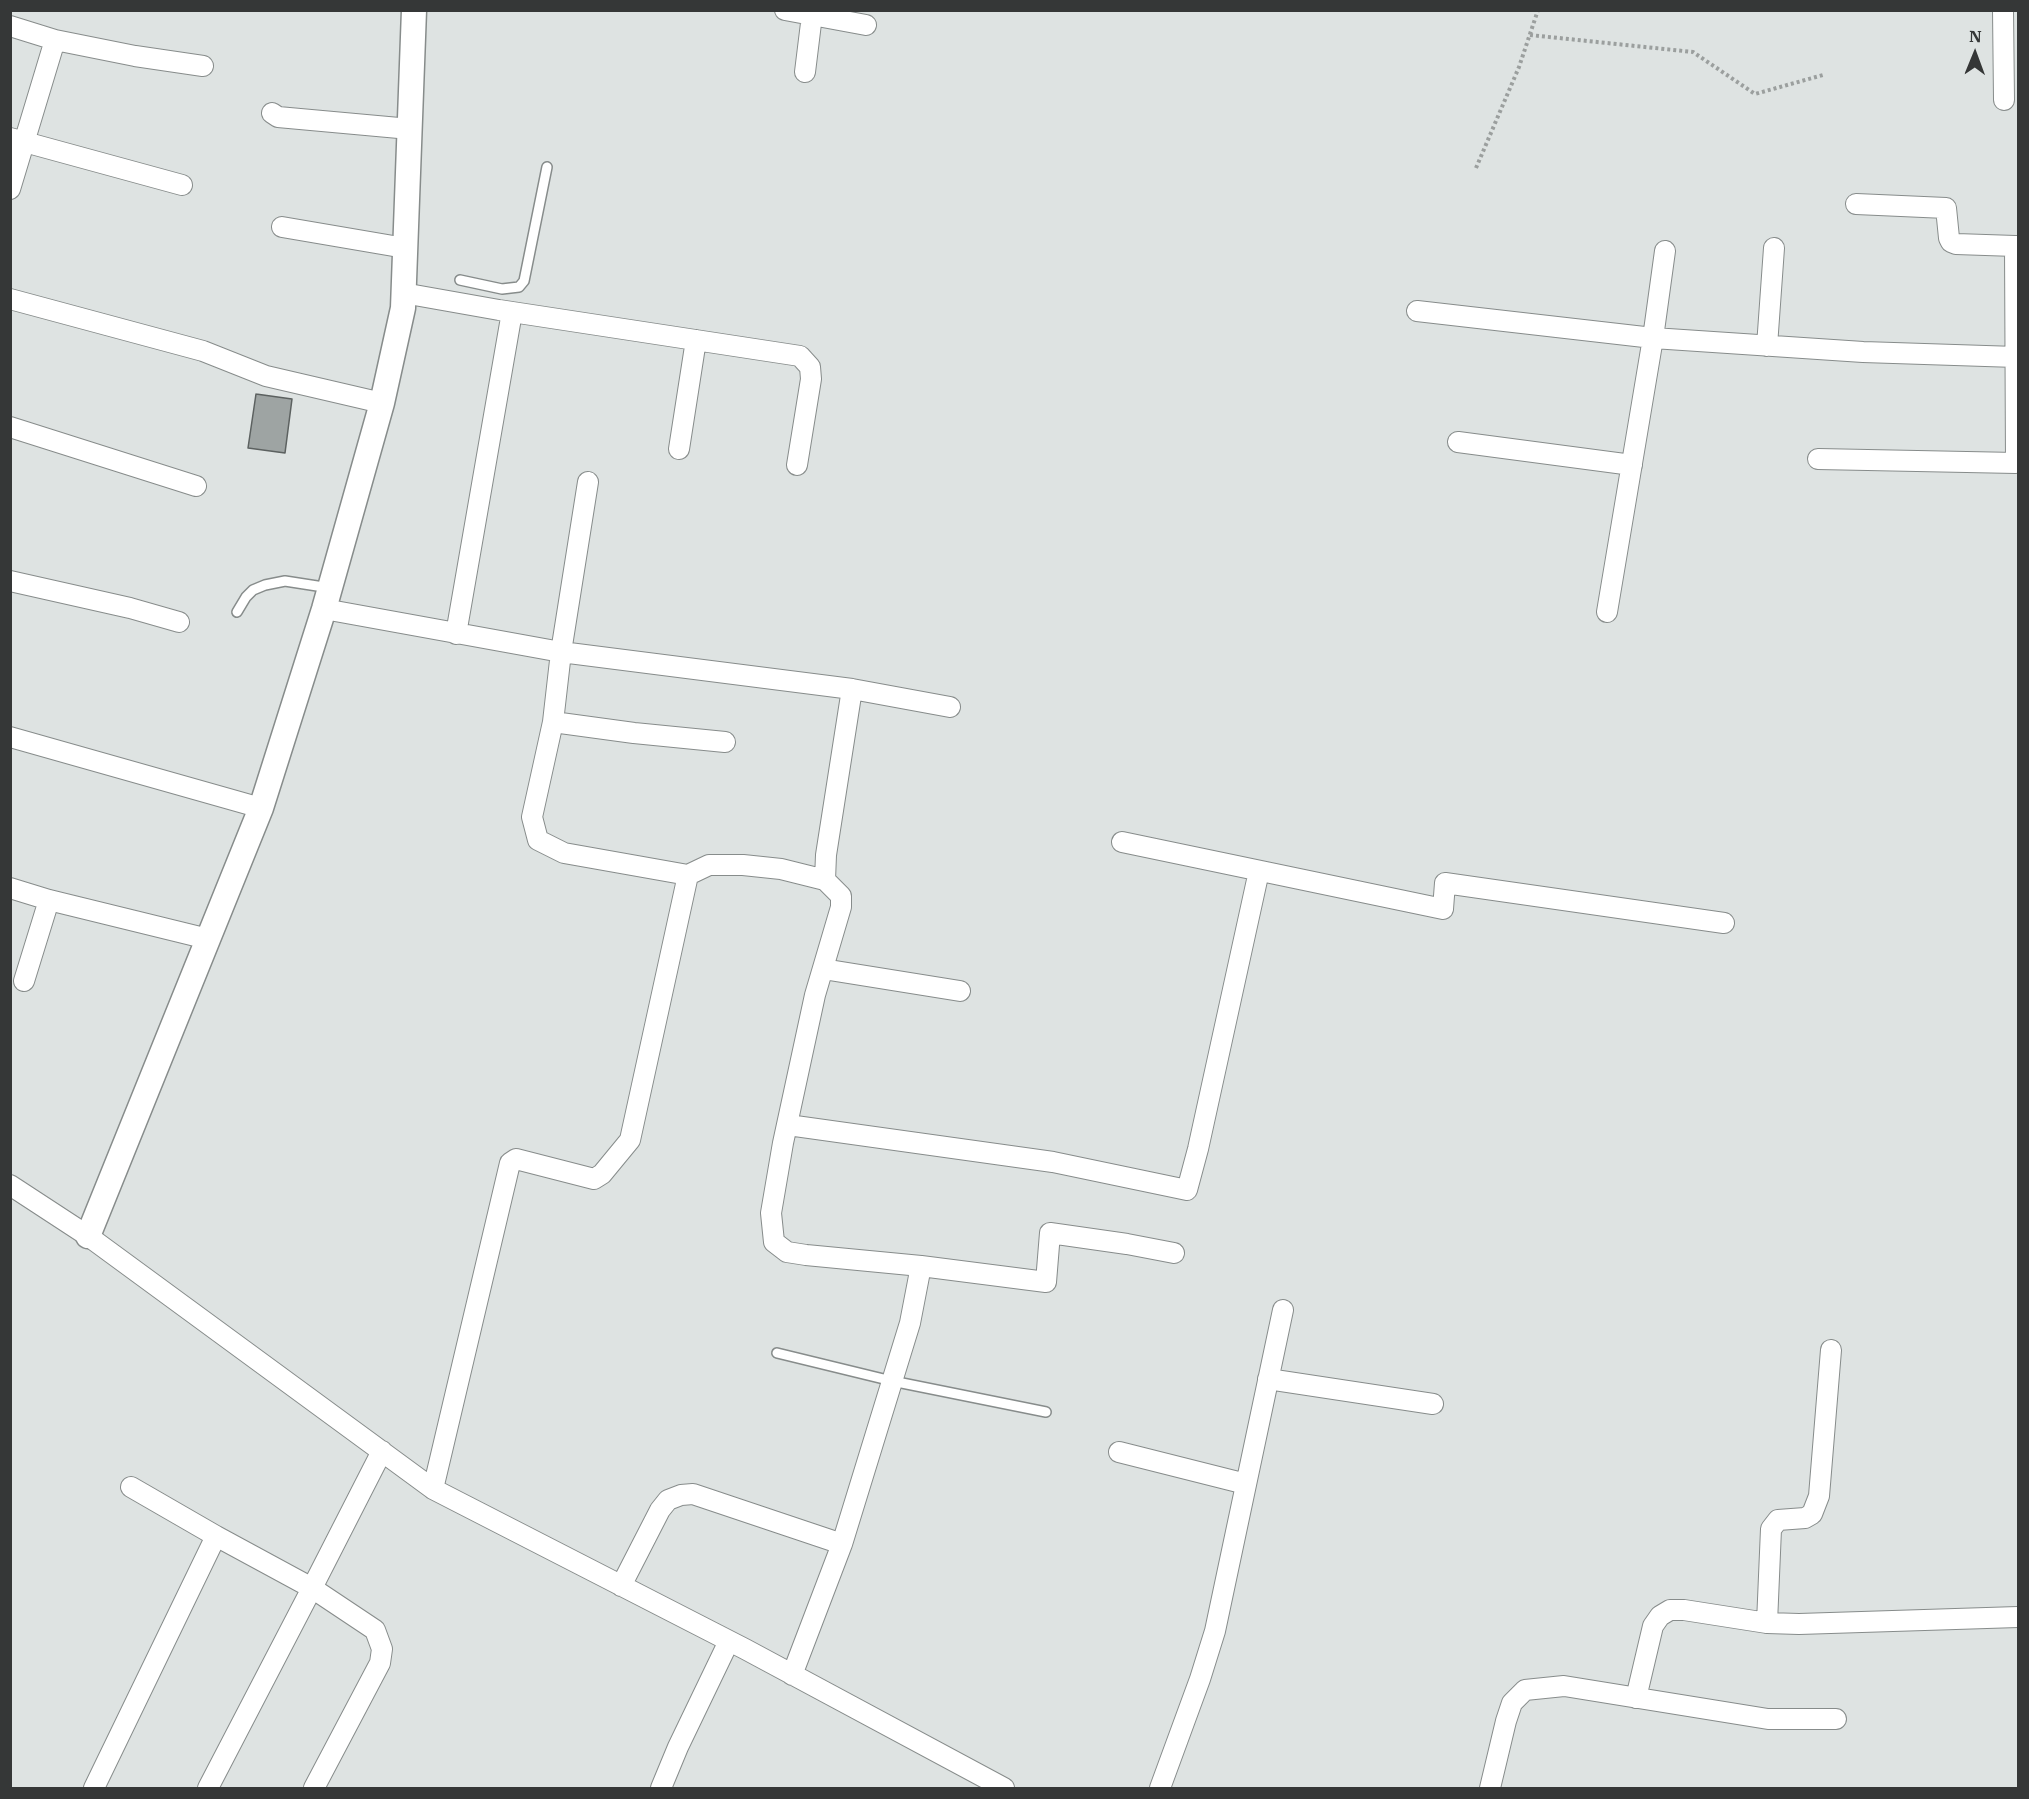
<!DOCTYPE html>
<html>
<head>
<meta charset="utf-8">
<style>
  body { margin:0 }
  #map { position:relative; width:2029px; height:1799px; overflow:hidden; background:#dee3e2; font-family:"IBM Plex Serif",serif }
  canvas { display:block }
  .frame { position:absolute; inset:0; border:12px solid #353737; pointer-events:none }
  .north { position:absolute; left:1945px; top:24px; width:60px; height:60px; -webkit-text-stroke:4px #dee3e2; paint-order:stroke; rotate:1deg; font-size:16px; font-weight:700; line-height:24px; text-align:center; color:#353737 }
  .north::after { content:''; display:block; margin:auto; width:21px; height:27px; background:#353737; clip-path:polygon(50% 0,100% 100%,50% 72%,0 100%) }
</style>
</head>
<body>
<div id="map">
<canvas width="2029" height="1799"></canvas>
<div class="frame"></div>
<div class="north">N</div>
</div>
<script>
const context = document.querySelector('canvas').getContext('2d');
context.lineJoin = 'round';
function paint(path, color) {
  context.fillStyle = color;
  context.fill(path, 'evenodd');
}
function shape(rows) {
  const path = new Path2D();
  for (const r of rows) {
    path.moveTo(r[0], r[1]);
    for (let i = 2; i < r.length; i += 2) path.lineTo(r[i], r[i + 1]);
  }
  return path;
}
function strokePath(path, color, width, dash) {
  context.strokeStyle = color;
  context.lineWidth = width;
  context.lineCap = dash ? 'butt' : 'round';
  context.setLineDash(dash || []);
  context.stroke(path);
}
const building = shape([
  [256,394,292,399,285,453,248,448,256,394]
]);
const path = shape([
  [1530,35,1693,52,1755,94,1823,75],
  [1476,168,1519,67,1538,10]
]);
const service = shape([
  [460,280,502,289,519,287,524,281,547,167],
  [237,612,246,597,253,590,265,585,285,581,330,588],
  [777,1353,892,1381,1046,1412]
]);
const minor = shape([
  [785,10,866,25],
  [2003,10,2004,100],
  [10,26,55,40],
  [805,72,812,15],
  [272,113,278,117,410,129],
  [10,138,182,185],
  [10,189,55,40,135,56,203,66],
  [1856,204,1946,208,1949,238,1951,242,1956,244,2015,246],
  [282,227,405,248],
  [403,293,499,310,800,356,810,367,811,379,797,465],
  [10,299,203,351,266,376,382,403],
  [1417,311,1653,338,1863,352,2016,357],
  [1767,346,1774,248],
  [10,427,196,486],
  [1458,442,1632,465],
  [679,449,696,340],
  [1818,459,2016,463,2015,246,2018,246],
  [588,482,561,652,553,722,532,817,538,840,564,853,688,875,709,865,743,865,781,869,825,880],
  [10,581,130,608,179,622],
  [324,609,561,652,852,689,950,707],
  [1607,612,1653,338,1665,251],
  [456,634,512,312],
  [852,689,826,855,825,880,841,896,841,907,815,995,783,1143,771,1213,774,1242,787,1252,806,1255,921,1266,1046,1282,1050,1233,1127,1244,1174,1253],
  [553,722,634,733,725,742],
  [10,737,261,808],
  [1122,842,1443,909,1445,883,1724,923],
  [10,888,49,900,208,939],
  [823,969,960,991],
  [24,981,49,900],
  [788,1125,1053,1162,1187,1190,1198,1149,1259,871],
  [10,1185,88,1236,433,1489,745,1649,1004,1788],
  [1268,1379,1433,1404],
  [1119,1452,1246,1484],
  [131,1487,216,1536],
  [433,1489,510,1163,516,1159,594,1179,602,1174,630,1140,688,875],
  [621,1586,660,1510,668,1500,681,1495,693,1494,842,1544],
  [1767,1623,1771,1529,1778,1520,1805,1518,1812,1514,1819,1496,1831,1350],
  [792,1675,842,1544,910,1323,921,1266],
  [1636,1698,1653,1626,1660,1616,1670,1610,1684,1610,1767,1623,1799,1624,2018,1617],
  [94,1788,216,1536,312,1588,208,1788],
  [314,1788,380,1663,382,1649,375,1630,312,1588,382,1451],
  [661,1788,678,1747,729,1641],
  [1160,1788,1200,1679,1215,1631,1283,1310],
  [1490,1788,1506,1721,1512,1703,1525,1690,1564,1686,1768,1719,1836,1719]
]);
const tertiary = shape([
  [88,1236,261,808,324,609,382,403,403,308,414,10]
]);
paint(building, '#9ea4a3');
strokePath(building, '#5c6160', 1.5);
strokePath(service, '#878c8b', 12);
strokePath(minor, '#878c8b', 22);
strokePath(tertiary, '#878c8b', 27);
strokePath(path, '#9b9f9e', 4, [3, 3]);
strokePath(service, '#fff', 9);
strokePath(minor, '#fff', 20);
strokePath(tertiary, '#fff', 24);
</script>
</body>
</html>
